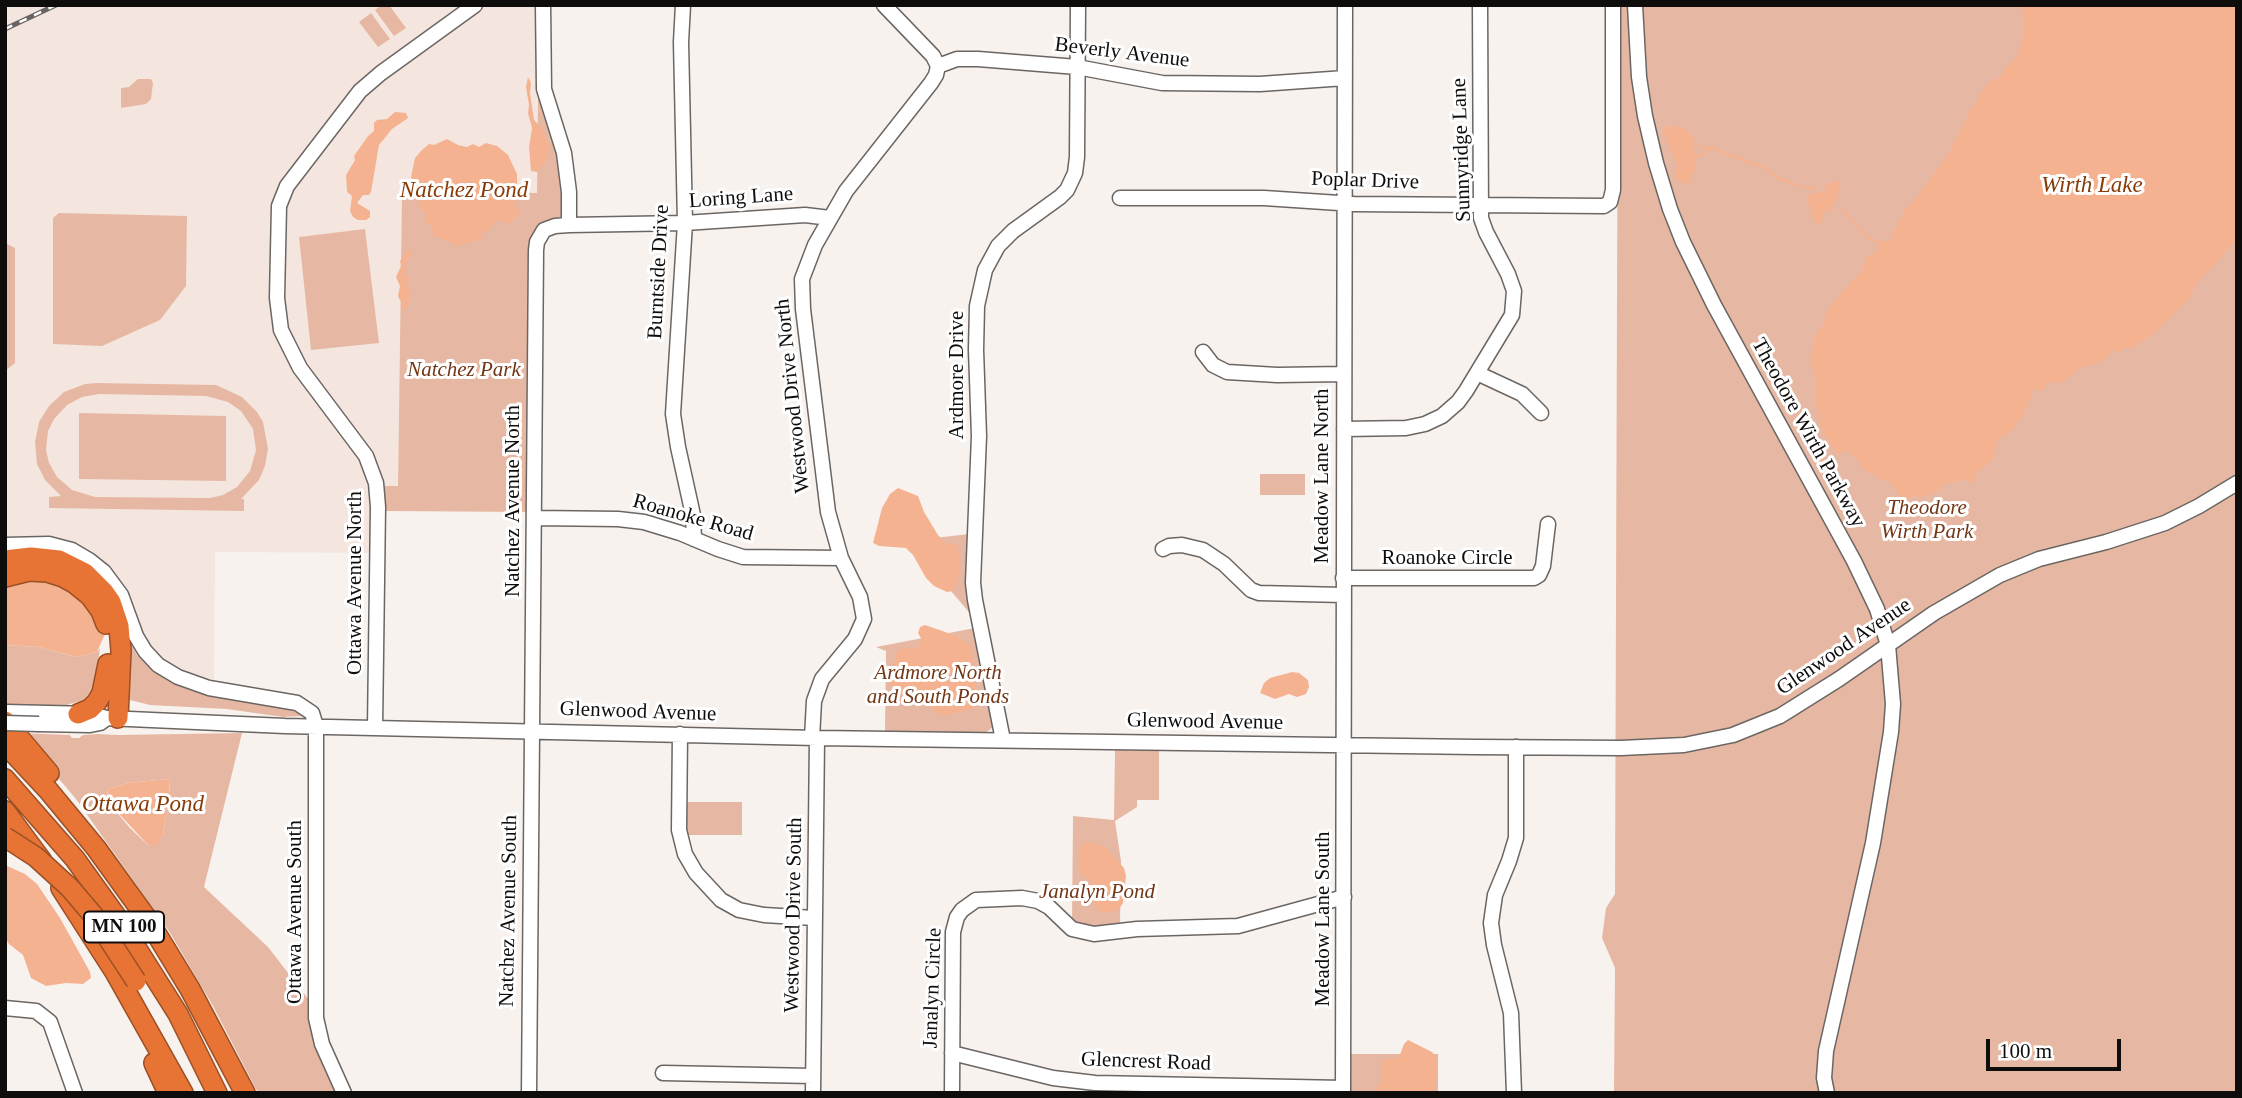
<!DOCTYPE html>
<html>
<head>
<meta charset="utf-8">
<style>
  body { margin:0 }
  #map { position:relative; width:2242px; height:1098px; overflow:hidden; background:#f8f2ef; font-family:"Times New Roman",serif }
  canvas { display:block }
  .frame { position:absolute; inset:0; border:7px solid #0f0d0c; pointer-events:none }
  .scale { position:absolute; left:1986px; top:1039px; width:135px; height:32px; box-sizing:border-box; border:4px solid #0f0d0c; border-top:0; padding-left:9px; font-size:21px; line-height:24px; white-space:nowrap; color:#0f0d0c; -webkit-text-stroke:5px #fff; paint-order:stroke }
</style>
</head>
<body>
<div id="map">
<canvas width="2242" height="1098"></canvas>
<div class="frame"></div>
<div class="scale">100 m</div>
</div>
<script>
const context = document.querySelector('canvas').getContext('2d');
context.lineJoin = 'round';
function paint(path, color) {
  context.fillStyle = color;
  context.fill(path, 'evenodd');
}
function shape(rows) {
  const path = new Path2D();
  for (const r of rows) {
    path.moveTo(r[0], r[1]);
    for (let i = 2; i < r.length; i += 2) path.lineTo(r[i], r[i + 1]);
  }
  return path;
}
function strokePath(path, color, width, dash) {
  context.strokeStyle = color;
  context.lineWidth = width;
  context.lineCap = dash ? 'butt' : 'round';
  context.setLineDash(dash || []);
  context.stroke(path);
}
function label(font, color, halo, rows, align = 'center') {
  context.font = font + ' "Times New Roman",serif';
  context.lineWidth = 6;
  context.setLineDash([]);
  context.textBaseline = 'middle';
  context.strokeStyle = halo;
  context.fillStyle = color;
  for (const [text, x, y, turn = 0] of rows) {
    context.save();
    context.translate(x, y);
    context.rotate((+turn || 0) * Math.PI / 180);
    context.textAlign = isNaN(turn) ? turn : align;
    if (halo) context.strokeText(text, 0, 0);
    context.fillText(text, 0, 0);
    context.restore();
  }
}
const built = shape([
  [13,5,538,5,537,193,402,192,398,486,370,487,370,553,215,552,214,680,173,667,154,651,140,628,131,602,117,575,105,563,92,554,75,546,5,555,5,9]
]);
const green = shape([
  [382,5,389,5,406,28,394,36,375,10],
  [1618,5,2237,5,2237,1093,1614,1093,1615,968,1602,938,1606,908,1615,894],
  [371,13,390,39,378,47,359,22],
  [138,79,151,79,153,83,151,99,146,104,121,108,121,88,129,87],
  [538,89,559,163,563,191,563,215,560,218,541,224,534,231,530,244,526,482,528,483,528,512,384,511,383,486,398,486,402,191,537,193],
  [59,213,187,216,186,286,160,320,102,346,53,344,53,218],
  [365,229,379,343,311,350,299,237],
  [5,243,15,248,15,363,5,371],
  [96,383,216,385,242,397,257,412,263,422,268,449,265,466,259,480,241,499,244,499,244,511,49,508,49,497,61,496,45,480,37,464,35,442,39,422,49,406,64,392,85,384],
  [99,394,206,396,228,402,241,411,253,429,256,450,250,471,237,487,223,495,210,498,95,497,72,490,57,477,49,463,46,450,48,431,54,419,67,405,82,397],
  [79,413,226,416,226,481,79,479],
  [1260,474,1305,474,1305,495,1260,495],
  [969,534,974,618,908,541],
  [975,628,993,726,992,728,985,733,885,733,886,651,876,647],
  [127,636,137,655,152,670,167,680,193,690,301,711,302,716,283,717,227,709,150,705,130,700,127,694],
  [5,645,39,647,77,657,97,652,100,648,94,697,63,706,5,704],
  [20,733,70,735,72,738,79,738,83,735,98,734,118,735,242,733,204,887,268,947,309,1000,340,1093,258,1093,213,1006,169,931,76,799],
  [168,779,170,781,169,794,163,835,159,840,148,845,130,828,109,803,107,799,108,789,128,783],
  [1115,749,1159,749,1159,800,1137,800,1137,807,1115,821,1121,861,1120,925,1096,929,1072,923,1073,816,1114,820],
  [684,802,742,802,742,835,689,835,686,831],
  [1348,1054,1438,1054,1438,1093,1348,1093]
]);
const water = shape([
  [2022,5,2237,5,2237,237,2213,267,2197,282,2189,299,2160,328,2132,349,2128,347,2115,354,2114,349,2111,349,2107,358,2100,362,2082,367,2061,383,2047,382,2043,391,2035,389,2023,415,2012,431,1999,438,1994,451,1995,457,1974,476,1975,480,1972,483,1965,480,1944,484,1937,491,1921,498,1913,496,1906,499,1900,497,1892,483,1879,479,1876,474,1867,473,1861,467,1860,461,1855,459,1848,451,1837,454,1830,445,1822,431,1816,404,1816,377,1810,361,1815,337,1823,324,1829,307,1861,271,1868,256,1879,250,1877,242,1891,240,1892,234,1905,209,1913,202,1947,156,1968,114,1988,83,2000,77,2006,67,2017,58,2024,31],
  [528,77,531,83,530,93,534,120,541,127,549,145,548,157,537,172,531,171,529,147,532,128,528,113,529,105,526,87],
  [395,112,406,113,408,118,392,129,379,145,371,192,369,195,363,195,357,203,370,211,370,217,366,220,358,220,353,217,350,211,352,196,347,192,346,175,355,160,354,156,368,136,374,131,374,123,377,120,387,119],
  [1666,126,1684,127,1694,138,1695,169,1690,180,1693,182,1685,184,1675,177,1677,164,1662,130],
  [447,139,458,145,467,147,473,144,479,147,486,143,497,146,508,155,517,174,517,198,514,207,520,208,520,215,517,214,511,224,500,220,495,222,486,233,481,233,481,240,471,242,467,241,466,245,454,246,453,243,434,236,431,226,425,221,427,214,418,206,420,200,411,177,415,158,422,150,429,144,434,145],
  [1836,181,1840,183,1841,187,1837,193,1838,199,1832,206,1833,209,1823,213,1822,222,1816,226,1811,212,1810,206,1805,201,1810,194,1826,191,1825,186,1829,182,1833,183],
  [408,249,413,251,406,263,406,276,409,278,407,282,411,294,408,306,401,312,401,302,398,296,400,286,396,277,401,266,400,261],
  [898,488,918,496,924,512,938,535,944,542,957,545,958,548,960,566,957,583,953,591,947,592,934,586,926,578,913,555,906,548,879,546,873,543,882,508,890,494],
  [32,556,108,618,105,634,97,652,77,657,39,647,5,645,5,565],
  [925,625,954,635,970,645,974,664,977,700,972,709,944,716,935,711,923,700,891,690,890,676,897,652,903,648,918,648,922,640,918,633,920,627],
  [1292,672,1299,673,1308,680,1309,687,1306,694,1297,697,1289,694,1275,699,1260,693,1264,683,1270,678],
  [168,779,170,781,169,794,163,835,156,846,153,844,148,845,109,803,107,799,108,789,128,783],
  [1086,842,1092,842,1106,848,1124,868,1126,876,1123,903,1118,910,1114,912,1101,913,1093,903,1092,883,1079,872,1079,848],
  [5,865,25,874,37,884,60,918,90,972,91,978,83,984,66,983,46,986,31,978,23,955,9,944,5,937],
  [1408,1040,1432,1052,1438,1059,1435,1093,1375,1093,1381,1081,1381,1060,1399,1057,1404,1044]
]);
const stream = shape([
  [1695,143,1703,148,1711,147],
  [1694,158,1704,154,1711,147,1766,169,1776,177,1801,187,1814,188,1814,191],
  [1843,210,1865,235,1877,242]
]);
const minor = shape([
  [683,5,681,42,685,223,673,414,678,447,693,515,694,539],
  [1635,5,1639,77,1645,116,1656,163,1670,209,1683,242,1714,305,1854,561,1877,609,1888,645,1893,704,1891,732,1873,843,1826,1051,1824,1078,1827,1093],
  [938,66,957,59,978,59,1077,67,1162,83,1260,84,1345,78],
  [1120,198,1264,198,1354,204,1604,206,1610,202,1613,190,1613,5],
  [569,225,685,223,805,215,830,218],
  [1203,352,1213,365,1227,372,1277,375,1344,374],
  [1477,373,1522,394,1541,413],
  [1344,429,1406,428,1425,424,1442,416,1458,402,1466,391,1512,315,1514,291,1508,274,1486,232,1481,218,1480,5],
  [534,518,618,519,644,522,680,533,718,549,743,557,841,558],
  [5,545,49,544,72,550,89,560,104,572,121,595,136,636,145,651,158,665,178,677,209,688,297,703,312,713,316,726,316,1018,322,1044,344,1093],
  [1163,549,1169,546,1182,545,1203,550,1224,564,1251,590,1259,593,1343,595],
  [1343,578,1534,578,1539,575,1543,566,1548,524],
  [5,712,91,714,107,718,285,726,817,738,1476,747,1621,748,1684,745,1733,735,1780,716,1839,679,1934,613,2000,575,2039,559,2106,542,2165,523,2199,506,2237,483],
  [39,724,90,725,100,723,107,718],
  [375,728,378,507,376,483,366,456,300,368,281,330,277,298,279,206,287,186,360,91,381,73,475,5],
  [680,734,679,830,685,854,696,873,721,900,739,910,764,915,814,918],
  [812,738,814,701,822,679,855,639,864,619,860,597,841,558,828,512,803,309,802,279,815,245,846,191,931,83,936,75,938,66,933,56,884,5],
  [1003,740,975,600,973,583,979,436,976,350,977,306,985,270,998,246,1013,231,1060,197,1067,190,1075,173,1077,157,1078,5],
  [5,1008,36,1011,50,1022,75,1093],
  [952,1053,1053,1078,1095,1083,1343,1088],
  [663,1073,813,1076],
  [529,1093,536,250,537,242,544,230,555,226,569,225,569,192,564,153,544,89,543,5],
  [813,1093,817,738],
  [952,1093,953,932,957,917,962,910,976,900,1022,898,1038,901,1049,907,1072,929,1094,934,1137,929,1238,926,1344,897],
  [1343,1093,1345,5],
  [1514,1093,1511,1013,1494,945,1491,923,1495,895,1509,861,1516,838,1516,747]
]);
const highway = shape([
  [5,560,31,557,59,560,85,573,104,592,111,602,119,626,121,651,118,718],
  [5,577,29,571,47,572,63,577,74,583,90,596,101,611,106,624],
  [78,714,90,709,97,702,102,693,108,664],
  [5,721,49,773],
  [5,744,48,790,96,848,148,920,190,989,245,1093],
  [5,779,75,859,118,919,178,1014,217,1093],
  [5,811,42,861],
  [61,888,115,972,183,1093],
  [154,1063,168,1093]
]);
const rail = shape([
  [5,29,56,5]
]);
const minorBridge = shape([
  [5,723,39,724]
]);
const highwayBridge = shape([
  [5,837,36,857,70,888,93,915,136,981]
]);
const shields = [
  [124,927,80]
];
const shieldNames = [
  ["MN 100",124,927]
];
const streetNames = [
  ["Beverly Avenue",1122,53,7],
  ["Sunnyridge Lane",1462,150,-92],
  ["Poplar Drive",1365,181,2],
  ["Loring Lane",741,198,-4],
  ["Burntside Drive",659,272,-87],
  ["Ardmore Drive",957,375,-90],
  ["Westwood Drive North",793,396,-96],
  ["Theodore Wirth Parkway",1808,433,61],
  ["Meadow Lane North",1322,476,-90],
  ["Natchez Avenue North",513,501,-90],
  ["Roanoke Road",693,518,16],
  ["Roanoke Circle",1447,558],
  ["Ottawa Avenue North",355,583,-90],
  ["Glenwood Avenue",1844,647,-34],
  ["Glenwood Avenue",638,712,2],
  ["Glenwood Avenue",1205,722,1],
  ["Natchez Avenue South",509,911,-89],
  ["Ottawa Avenue South",295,912,-90],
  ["Westwood Drive South",794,915,-89],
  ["Meadow Lane South",1323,919,-90],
  ["Janalyn Circle",933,988,-88],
  ["Glencrest Road",1146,1062,2]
];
const parkNames = [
  ["Natchez Park",464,370],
  ["Theodore",1927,508],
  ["Wirth Park",1927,532],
  ["Ardmore North",938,673],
  ["and South Ponds",938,697],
  ["Janalyn Pond",1097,892]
];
const waterNames = [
  ["Wirth Lake",2092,186],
  ["Natchez Pond",464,191],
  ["Ottawa Pond",143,805]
];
paint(built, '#f4e6df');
paint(green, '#e6b8a3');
paint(water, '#f5b291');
strokePath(stream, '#f5b291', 2.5);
strokePath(minor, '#6c6663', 17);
strokePath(highway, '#9b5026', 22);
strokePath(minor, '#fff', 14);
strokePath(highway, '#e77434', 19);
strokePath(rail, '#686463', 5);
strokePath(rail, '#fff', 2.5, [8]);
strokePath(minorBridge, '#6c6663', 17, []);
strokePath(highwayBridge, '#9b5026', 22, []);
strokePath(minorBridge, '#fff', 14);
strokePath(highwayBridge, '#e77434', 19);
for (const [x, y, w] of shields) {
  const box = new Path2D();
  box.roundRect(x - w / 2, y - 15.5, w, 31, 5);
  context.fillStyle = '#fff';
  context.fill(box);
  strokePath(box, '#0f0d0c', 2);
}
label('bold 19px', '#0f0d0c', null, shieldNames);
label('21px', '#0f0d0c', '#fff', streetNames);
label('italic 21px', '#733716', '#fff', parkNames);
label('italic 23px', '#883a07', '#fff', waterNames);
</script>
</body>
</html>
